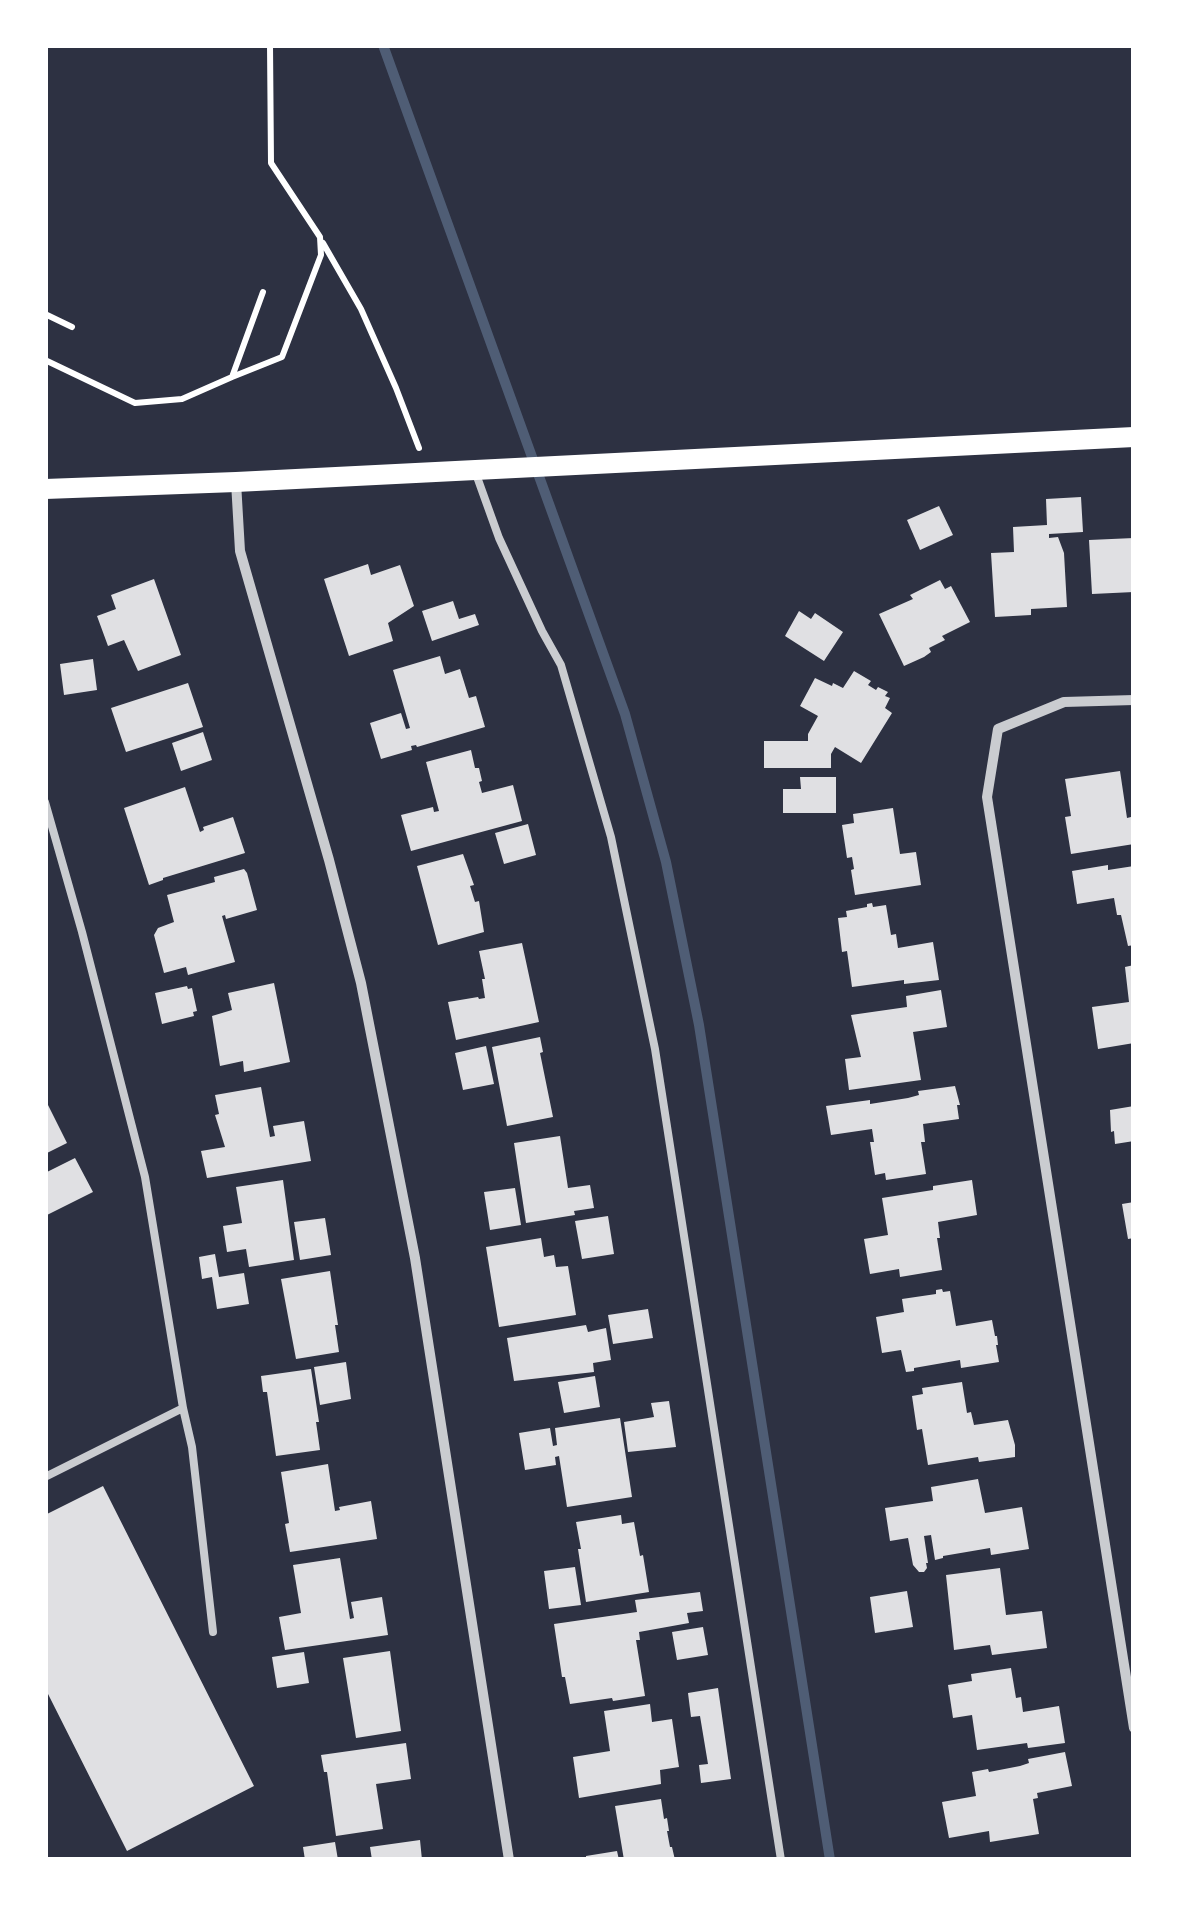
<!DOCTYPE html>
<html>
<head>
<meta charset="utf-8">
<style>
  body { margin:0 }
  #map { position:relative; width:1179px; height:1905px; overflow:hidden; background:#2d3142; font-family:"Asap Condensed",sans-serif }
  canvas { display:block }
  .frame { position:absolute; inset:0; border:48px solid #fff; pointer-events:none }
</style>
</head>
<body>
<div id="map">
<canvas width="1179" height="1905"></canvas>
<div class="frame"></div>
</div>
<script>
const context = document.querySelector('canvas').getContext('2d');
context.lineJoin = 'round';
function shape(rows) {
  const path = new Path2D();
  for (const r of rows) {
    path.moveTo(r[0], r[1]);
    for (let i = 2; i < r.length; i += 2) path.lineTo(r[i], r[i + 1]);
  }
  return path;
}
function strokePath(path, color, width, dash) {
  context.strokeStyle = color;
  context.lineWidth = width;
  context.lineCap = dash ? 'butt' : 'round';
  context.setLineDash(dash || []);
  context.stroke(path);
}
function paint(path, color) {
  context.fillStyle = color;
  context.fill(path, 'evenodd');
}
const stream = shape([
  [383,45,625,714,666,862,699,1025,830,1860]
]);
const building = shape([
  [1081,497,1083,532,1049,534,1049,538,1058,537,1064,553,1067,607,1031,609,1031,615,995,617,991,553,1014,552,1013,527,1047,525,1046,499],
  [939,506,953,535,920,550,907,520],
  [1134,538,1134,592,1092,594,1089,540],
  [368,564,371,575,400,565,414,606,388,623,393,641,349,656,324,579],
  [154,579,181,655,138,671,124,640,108,646,97,616,116,609,111,595],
  [940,580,945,589,951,586,970,622,942,636,945,640,929,648,931,652,924,657,904,666,879,614,913,599,910,595],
  [453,601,459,619,475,614,479,625,432,641,422,611],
  [799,611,811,619,815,613,843,632,824,661,785,636],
  [440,656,445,674,460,669,469,698,476,696,485,727,417,747,416,745,411,746,412,750,381,759,370,723,401,713,406,729,410,728,393,670],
  [93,659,97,690,64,695,60,664],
  [854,671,871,681,868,685,876,690,878,687,888,692,885,696,890,698,885,708,892,713,861,763,835,747,831,754,831,768,764,768,764,741,808,741,808,734,818,716,800,706,815,678,832,686,833,683,843,688],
  [188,683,203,727,126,752,111,708],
  [203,732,212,760,181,771,172,743],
  [471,750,475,768,479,768,482,781,479,782,482,793,513,785,522,821,411,851,401,815,433,807,434,812,439,811,426,762],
  [1120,771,1127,818,1131,817,1134,844,1071,854,1065,817,1071,816,1065,779],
  [800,777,836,777,836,813,783,813,783,789,801,789],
  [185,787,200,832,204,830,203,827,233,817,245,853,163,878,163,880,149,885,124,808],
  [893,808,900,854,916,852,921,885,855,895,851,870,854,869,852,857,847,858,842,825,854,823,853,814],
  [528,824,536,855,504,864,495,833],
  [463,854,474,885,470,886,475,902,479,901,484,932,438,945,417,866],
  [1108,865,1108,870,1134,866,1134,945,1128,946,1121,915,1117,915,1114,898,1077,904,1072,871],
  [244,869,247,873,257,910,226,919,225,915,222,916,235,962,188,975,186,967,164,973,154,935,158,928,174,922,167,895,215,882,214,877],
  [872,903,873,907,886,905,891,935,896,934,898,948,933,942,939,980,904,984,904,980,852,987,847,951,842,952,838,918,847,917,846,911,867,907,867,904],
  [522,943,539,1022,456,1040,448,1002,478,997,479,999,485,998,482,979,485,979,479,951],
  [1134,965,1134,1043,1098,1049,1092,1007,1129,1002,1125,967],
  [274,983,290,1062,244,1072,243,1061,220,1066,212,1016,232,1010,228,993],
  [187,986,188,989,192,988,197,1011,193,1012,194,1016,162,1024,155,993],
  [941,990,947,1027,913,1032,921,1080,849,1090,845,1059,861,1057,851,1015,907,1007,906,996],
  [540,1037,543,1052,540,1053,553,1117,507,1126,492,1047],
  [486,1046,494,1084,463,1090,455,1053],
  [955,1086,960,1105,957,1105,959,1119,923,1124,925,1142,921,1142,926,1174,886,1180,885,1173,875,1175,870,1142,874,1142,872,1129,831,1135,826,1106,870,1100,870,1104,908,1098,919,1095,918,1091],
  [261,1087,270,1137,275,1136,273,1126,304,1121,311,1161,207,1178,201,1151,225,1147,215,1115,219,1114,215,1095],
  [45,1099,67,1143,45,1154],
  [1134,1106,1134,1141,1115,1144,1114,1131,1111,1132,1110,1110],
  [560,1136,568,1188,590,1185,594,1208,574,1211,575,1215,526,1223,514,1143],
  [75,1158,93,1192,45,1216,45,1173],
  [283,1180,294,1260,249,1267,246,1249,227,1252,223,1226,242,1223,236,1187],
  [972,1180,977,1215,938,1222,940,1238,937,1238,942,1270,900,1277,899,1269,870,1274,864,1239,888,1235,882,1198,933,1190,933,1186],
  [515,1188,521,1225,490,1230,484,1192],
  [1134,1202,1134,1238,1128,1239,1122,1204],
  [608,1216,614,1254,582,1259,575,1221],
  [325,1218,331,1255,300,1260,294,1222],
  [541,1238,544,1257,554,1255,556,1267,568,1266,576,1315,499,1327,486,1247],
  [215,1254,219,1277,244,1273,249,1304,217,1309,212,1277,202,1279,199,1257],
  [330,1271,338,1325,335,1325,339,1352,296,1359,281,1279],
  [942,1289,943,1292,950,1291,956,1326,992,1320,995,1336,997,1336,998,1345,996,1345,999,1362,961,1368,960,1360,914,1368,914,1371,906,1372,901,1350,882,1353,876,1317,904,1312,902,1299,936,1294,936,1290],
  [648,1309,653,1338,613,1344,608,1315],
  [586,1325,588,1332,606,1328,611,1360,593,1363,594,1372,514,1381,507,1338],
  [346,1362,351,1399,320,1405,314,1367],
  [311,1369,319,1422,316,1422,320,1450,276,1456,267,1392,263,1392,261,1376],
  [595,1376,600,1407,564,1413,558,1382],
  [962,1382,967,1413,971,1412,974,1425,1008,1420,1015,1445,1015,1457,979,1462,978,1457,928,1465,922,1429,917,1430,912,1396,923,1394,922,1388],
  [669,1401,676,1447,628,1452,624,1422,654,1417,651,1403],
  [620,1418,632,1497,567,1507,559,1456,555,1457,556,1465,525,1470,519,1433,550,1428,553,1446,557,1445,555,1428],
  [328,1464,335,1511,340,1510,339,1507,371,1501,377,1539,290,1552,285,1524,289,1523,281,1472],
  [978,1479,985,1513,1022,1507,1029,1549,991,1555,990,1548,943,1556,943,1558,935,1560,931,1535,924,1536,928,1563,926,1563,927,1568,924,1572,919,1572,913,1565,908,1538,890,1541,885,1508,933,1501,931,1487],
  [103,1486,254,1786,127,1851,45,1688,45,1515],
  [621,1515,622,1524,634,1522,640,1556,643,1555,649,1592,586,1602,578,1549,581,1549,576,1522],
  [340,1558,350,1619,354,1618,351,1602,382,1597,388,1635,285,1650,279,1617,301,1613,293,1565],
  [575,1567,581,1605,549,1609,544,1571],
  [1000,1568,1006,1615,1042,1611,1047,1648,992,1655,990,1645,954,1650,946,1575],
  [907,1591,913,1627,875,1633,870,1597],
  [700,1592,703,1611,687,1613,689,1623,639,1632,640,1640,636,1640,645,1696,613,1701,612,1698,570,1704,565,1677,562,1677,554,1624,637,1612,635,1600],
  [703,1627,708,1655,677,1660,672,1632],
  [390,1651,401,1731,356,1738,343,1658],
  [304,1652,309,1683,277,1688,272,1657],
  [1011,1668,1016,1698,1021,1697,1023,1712,1059,1706,1065,1743,1028,1748,1027,1743,977,1750,972,1715,953,1718,948,1685,972,1681,971,1674],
  [718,1688,731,1779,701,1783,699,1765,708,1764,700,1716,691,1717,688,1693],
  [650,1704,652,1722,672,1719,679,1767,660,1770,661,1784,579,1798,573,1757,610,1751,604,1711],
  [406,1743,411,1779,376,1784,383,1829,336,1836,327,1772,324,1772,321,1755],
  [1065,1752,1072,1786,1037,1793,1038,1798,1033,1799,1039,1834,990,1842,989,1831,949,1838,942,1802,976,1796,972,1772,988,1769,989,1772,1020,1766,1029,1763,1028,1759],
  [661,1799,664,1819,667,1818,669,1831,667,1831,670,1847,672,1847,675,1860,624,1860,615,1806],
  [420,1840,422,1860,372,1860,370,1847],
  [335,1842,338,1860,305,1860,303,1847],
  [617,1851,619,1860,586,1860,586,1856]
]);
const path = shape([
  [323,243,361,309,396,388,419,448],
  [45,314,72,327],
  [45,360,135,403,182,399,232,377,263,292],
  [232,377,282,357,321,255,320,237,271,163,270,45]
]);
const service = shape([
  [476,474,499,538,542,631,561,665,611,837,655,1049,781,1860],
  [45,802,82,932,145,1177,183,1408,192,1447,213,1632],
  [45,1477,183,1408]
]);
const minor = shape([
  [236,482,240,551,329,860,361,983,415,1258,509,1860],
  [1134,700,1064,702,998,729,987,797,1134,1728]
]);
const secondary = shape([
  [45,489,236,482,1134,437]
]);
strokePath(stream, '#4f5d75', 10);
paint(building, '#e0e0e3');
strokePath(path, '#fff', 6);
strokePath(service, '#caccd0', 8);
strokePath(minor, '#caccd0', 10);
strokePath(secondary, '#fff', 20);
</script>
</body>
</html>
